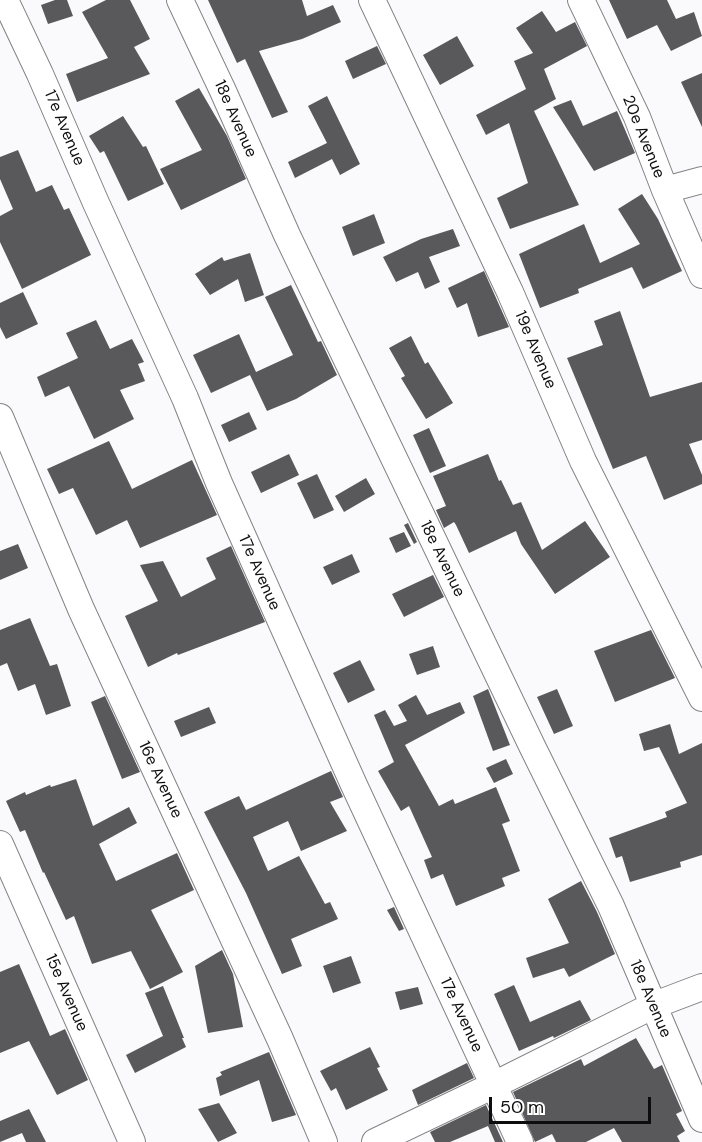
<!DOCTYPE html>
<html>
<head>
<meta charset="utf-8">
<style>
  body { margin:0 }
  #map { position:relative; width:702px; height:1142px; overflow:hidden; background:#fafafd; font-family:"DM Sans",sans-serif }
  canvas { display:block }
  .scale { position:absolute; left:489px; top:1097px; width:162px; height:27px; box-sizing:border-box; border:3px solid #0d0d0e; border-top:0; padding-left:8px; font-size:18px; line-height:21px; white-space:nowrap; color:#0d0d0e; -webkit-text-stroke:4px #fff; paint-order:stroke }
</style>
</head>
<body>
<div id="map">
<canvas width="702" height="1142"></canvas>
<div class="scale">50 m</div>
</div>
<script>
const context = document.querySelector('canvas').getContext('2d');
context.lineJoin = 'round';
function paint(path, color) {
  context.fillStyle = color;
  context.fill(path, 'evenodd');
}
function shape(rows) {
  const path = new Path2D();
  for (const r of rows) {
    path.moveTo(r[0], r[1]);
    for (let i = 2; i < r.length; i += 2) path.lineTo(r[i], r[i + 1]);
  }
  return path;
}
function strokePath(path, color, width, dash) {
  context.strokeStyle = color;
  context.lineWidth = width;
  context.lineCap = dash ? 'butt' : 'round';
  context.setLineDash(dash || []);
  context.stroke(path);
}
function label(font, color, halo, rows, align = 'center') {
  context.font = font + ' "DM Sans",sans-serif';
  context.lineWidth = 6;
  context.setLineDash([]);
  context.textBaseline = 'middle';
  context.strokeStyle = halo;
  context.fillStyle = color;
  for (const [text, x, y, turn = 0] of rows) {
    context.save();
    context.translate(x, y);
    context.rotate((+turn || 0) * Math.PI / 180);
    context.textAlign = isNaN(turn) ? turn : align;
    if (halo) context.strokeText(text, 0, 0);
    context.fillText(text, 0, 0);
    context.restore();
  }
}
const building = shape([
  [55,0,67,0,73,16,48,24,41,5],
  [106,0,130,0,150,39,134,47,150,74,77,102,66,74,108,58,82,12],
  [208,0,302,0,307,16,333,5,341,22,302,39,259,51,288,112,272,118,245,59,237,63],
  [609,0,667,0,676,19,694,12,702,36,671,51,657,25,627,39],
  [542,11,556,32,575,22,587,46,544,69,556,99,534,111,579,205,510,229,497,198,528,183,509,123,486,135,476,115,526,89,514,61,533,53,516,28],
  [457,36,474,66,440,85,423,55],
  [377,46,386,64,353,79,345,61],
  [702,73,702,127,681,82],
  [199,88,227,136,246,179,181,210,160,169,202,150,175,101],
  [327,96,360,164,340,175,332,159,295,178,288,162,327,143,308,106],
  [571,100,583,126,617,111,635,153,594,171,553,107],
  [123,116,143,147,146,146,164,184,128,201,104,151,100,153,89,136],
  [18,150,36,192,52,185,64,210,69,208,91,255,22,289,0,242,0,216,13,209,0,179,0,157],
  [642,194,658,219,682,271,643,289,632,267,578,289,579,293,540,308,519,254,584,224,600,263,640,244,618,209],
  [374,214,385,243,353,256,342,227],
  [453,229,460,246,429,257,440,282,425,289,418,272,396,282,383,257,421,239],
  [250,253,264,295,245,302,238,279,210,295,195,274,222,257,224,261],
  [484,271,509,327,478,337,467,303,457,308,448,288],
  [291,285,318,342,321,341,337,375,296,399,267,411,250,375,211,393,193,355,239,334,256,372,293,355,265,297],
  [23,292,38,324,6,339,0,327,0,303],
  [620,311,650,397,702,382,702,440,689,444,702,475,702,484,664,500,646,456,613,469,567,358,603,345,594,321],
  [96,320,110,349,132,339,144,362,138,364,145,381,120,390,134,419,94,439,69,386,45,397,37,377,78,358,66,333],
  [411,336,425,364,428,362,453,403,426,419,401,378,405,376,389,348],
  [249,412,257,429,229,442,221,425],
  [429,428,446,466,430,473,413,435],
  [109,441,132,489,192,460,217,515,140,548,127,520,96,535,73,488,59,494,47,469],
  [289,454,299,475,261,493,251,472],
  [488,454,499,481,501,480,513,505,521,502,542,550,585,521,610,557,555,594,521,544,516,531,469,553,456,525,454,522,444,528,436,510,446,506,433,476],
  [317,474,334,510,314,519,297,483],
  [366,478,375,494,344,512,335,496],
  [408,523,417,542,414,544,404,525],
  [404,532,411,546,396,553,389,538],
  [18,544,28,568,0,580,0,551],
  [231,546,265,622,178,655,177,653,148,667,125,616,158,601,140,565,163,561,181,597,216,579,206,558],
  [352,554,360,572,332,585,323,567],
  [433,575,444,597,404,617,392,594],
  [30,618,50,666,57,664,71,706,46,715,35,684,18,691,7,663,0,666,0,630],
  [651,630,675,678,615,702,594,651],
  [433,646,440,667,417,675,409,654],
  [360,660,375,690,348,703,333,673],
  [488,689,510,745,493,751,473,696],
  [557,689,573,726,554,734,537,697],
  [416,695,427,715,460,702,465,713,405,745,439,806,453,799,455,804,496,787,510,821,502,824,520,871,502,878,505,886,456,906,443,874,431,879,424,860,432,857,409,806,401,811,378,771,394,762,374,715,385,710,394,726,407,721,398,705],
  [105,696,140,772,122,779,91,702],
  [209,707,216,723,181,737,174,721],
  [670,724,679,754,702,743,702,855,680,862,681,867,630,882,622,856,616,858,609,838,667,817,665,812,687,803,659,747,644,751,639,734],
  [506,759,513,774,494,783,486,768],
  [331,771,343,797,330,802,347,831,301,851,288,821,253,837,268,871,299,856,325,904,330,902,338,919,291,939,302,966,282,974,246,893,204,812,239,796,246,810],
  [76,779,93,826,129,807,137,823,99,844,116,881,177,853,194,890,151,910,183,972,150,989,131,951,92,964,74,916,66,920,44,872,43,873,25,830,20,832,6,801,25,792,26,795,50,785,51,787],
  [581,881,597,912,615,954,569,977,564,968,533,978,526,958,569,943,548,899],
  [394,907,404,929,399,931,387,910],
  [222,950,233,974,243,1027,208,1033,195,966],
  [351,956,361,983,333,993,323,966],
  [19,964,50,1036,65,1029,88,1080,57,1095,29,1041,0,1053,0,972],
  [514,985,530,1022,580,1000,591,1020,554,1038,553,1036,519,1051,494,994],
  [163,986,184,1038,182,1038,186,1047,135,1073,126,1055,163,1036,145,993],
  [418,987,423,1004,400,1010,395,992],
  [636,1038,654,1069,662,1065,682,1111,676,1114,685,1131,677,1136,680,1142,622,1142,614,1128,586,1142,556,1142,552,1134,535,1142,513,1092,581,1059,584,1066],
  [370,1047,380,1067,377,1068,388,1090,346,1110,336,1088,331,1091,320,1071],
  [269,1052,296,1115,272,1122,259,1080,220,1096,216,1078,222,1075,220,1072],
  [467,1063,474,1078,418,1105,412,1090],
  [219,1103,237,1133,218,1142,198,1109],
  [486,1105,503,1142,495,1142,488,1126,450,1142,435,1142,430,1132],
  [29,1109,46,1142,26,1142,22,1133,0,1142,0,1121]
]);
const street = shape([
  [5,0,40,74,96,203,185,398,219,483,354,785,520,1142],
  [180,0,223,91,287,235,532,746,611,906,702,1119],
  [372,0,510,292,583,461,702,698],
  [581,0,637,117,665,190,702,275],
  [665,190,702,180],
  [0,417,81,609,280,1039,324,1142],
  [0,844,132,1142],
  [375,1142,494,1085,652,1006,702,987]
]);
const streetNames = [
  ["18e Avenue",235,119,66],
  ["17e Avenue",64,128,67],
  ["20e Avenue",643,137,68],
  ["19e Avenue",535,350,67],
  ["18e Avenue",442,559,64],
  ["17e Avenue",259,573,66],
  ["16e Avenue",160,780,65],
  ["15e Avenue",66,993,66],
  ["18e Avenue",650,999,67],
  ["17e Avenue",461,1015,65]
];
paint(building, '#59585b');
strokePath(street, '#838386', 28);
strokePath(street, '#fff', 26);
label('16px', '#0d0d0e', '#fff', streetNames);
</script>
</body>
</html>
